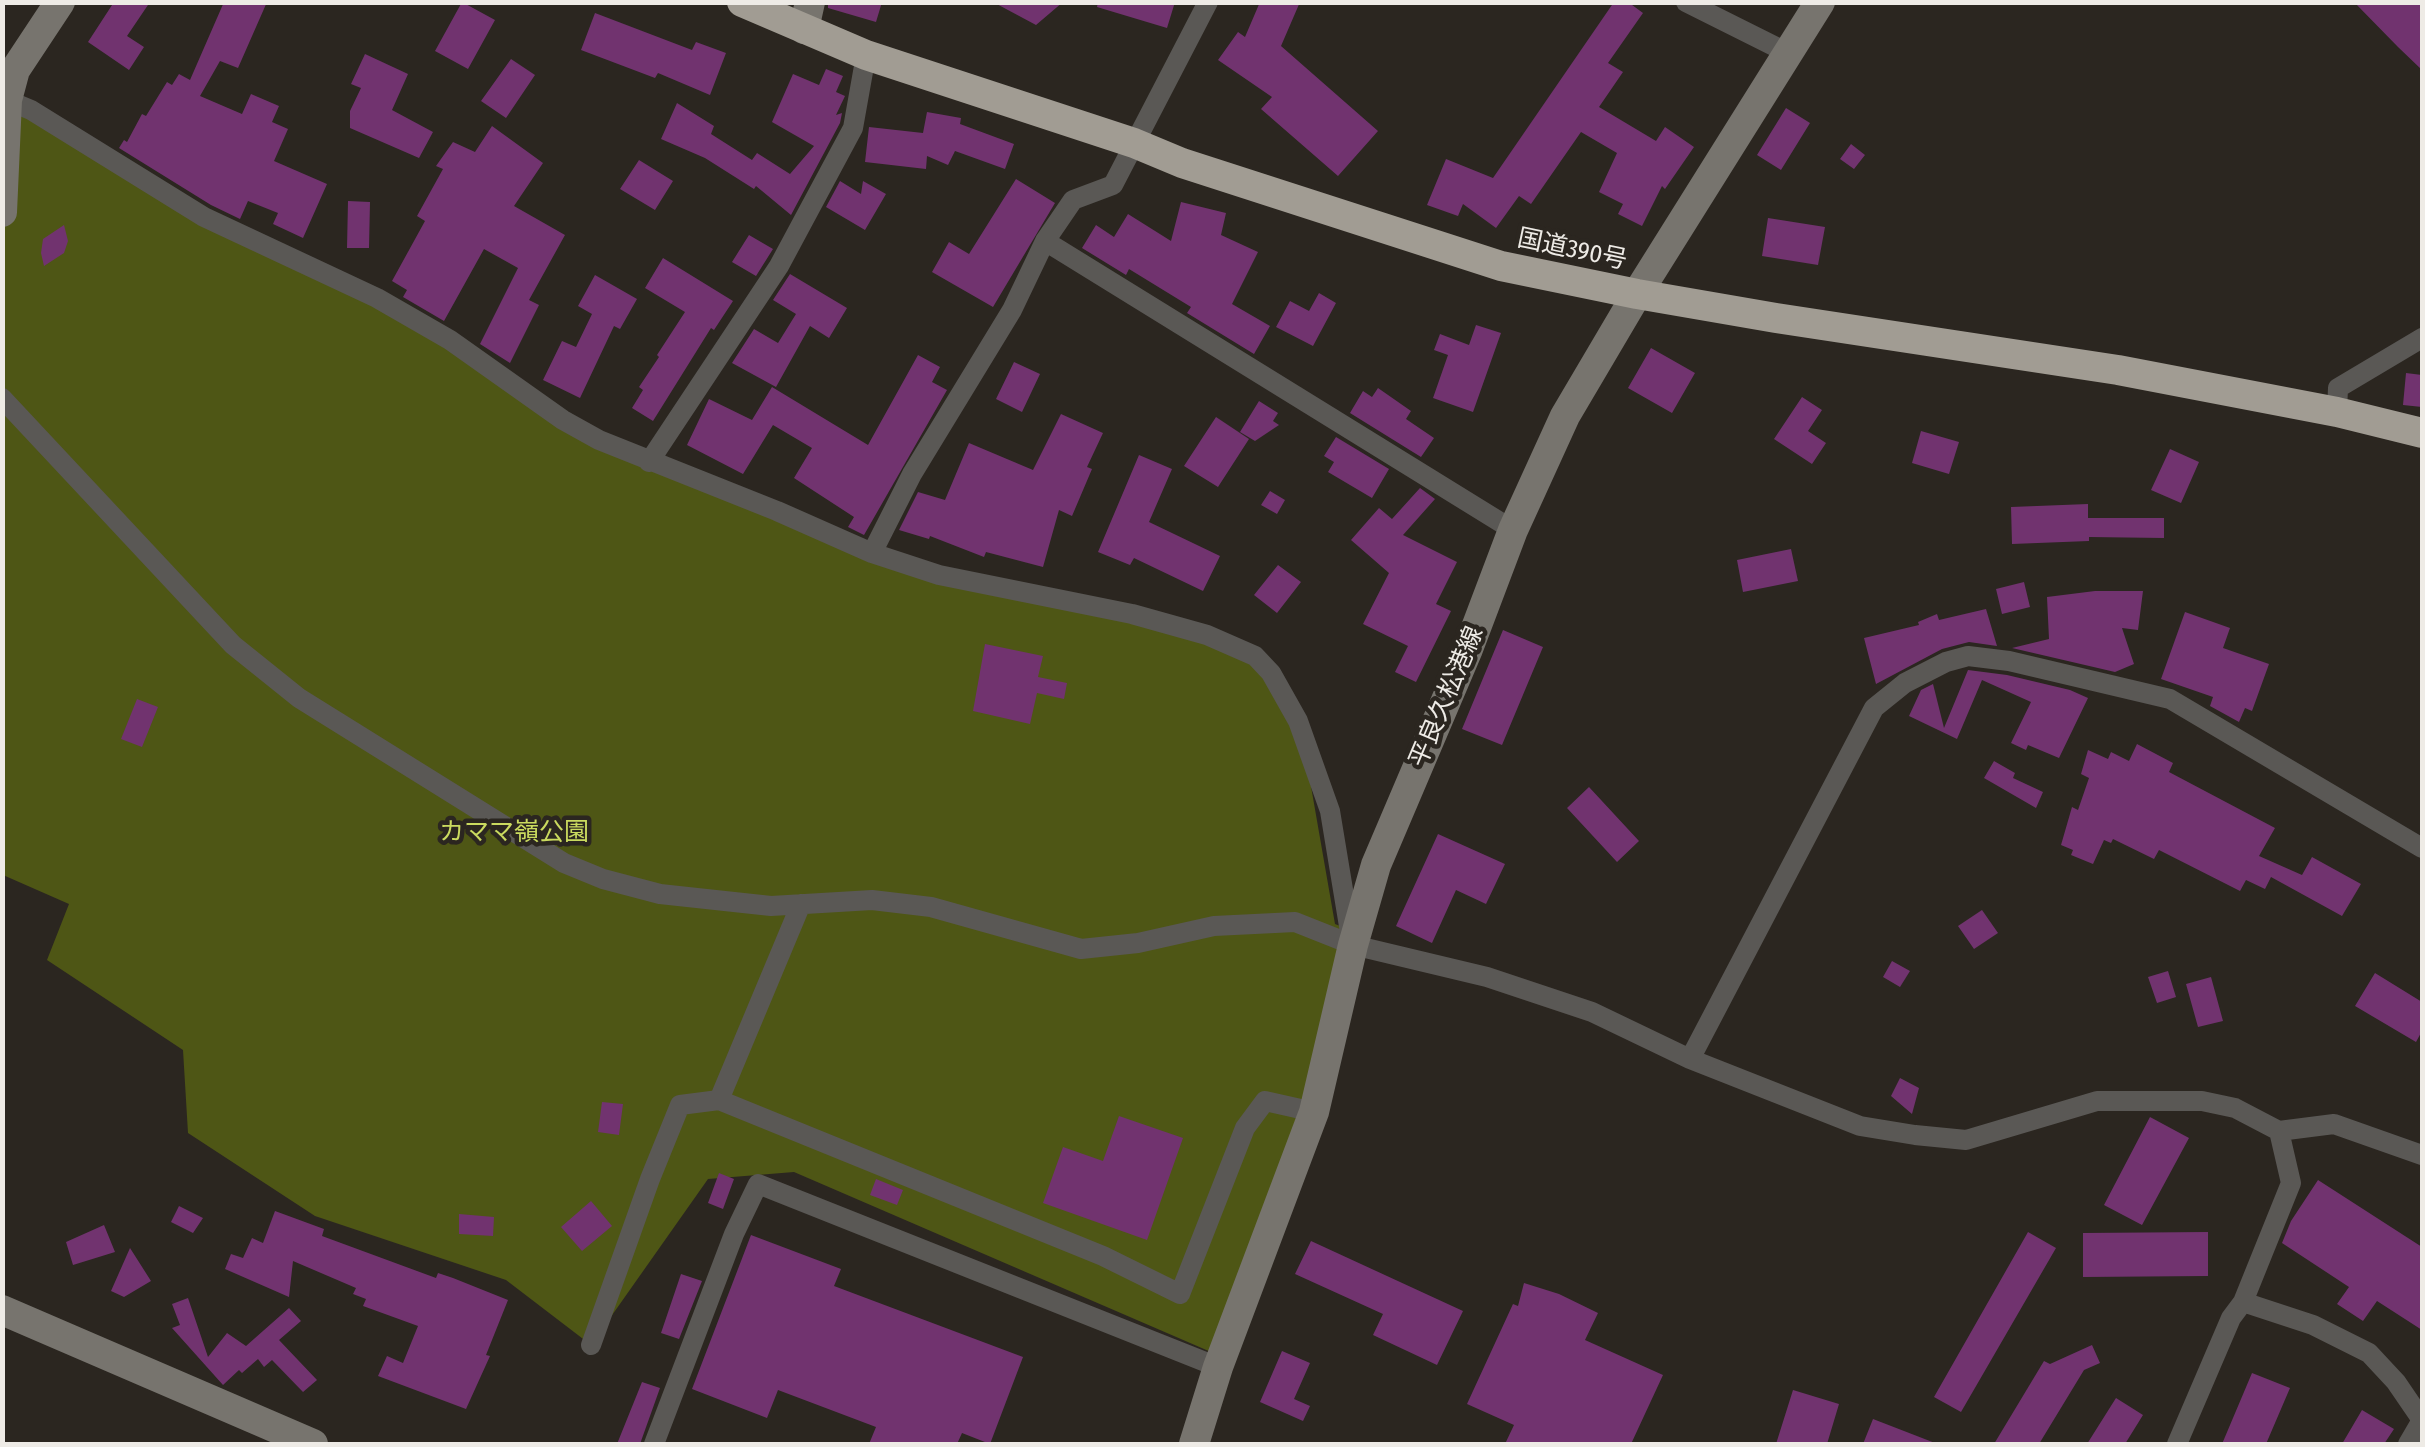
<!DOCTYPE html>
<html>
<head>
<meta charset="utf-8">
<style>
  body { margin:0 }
  #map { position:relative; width:2425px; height:1447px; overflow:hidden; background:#2b2620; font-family:"Fira Sans Condensed",sans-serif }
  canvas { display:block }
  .frame { position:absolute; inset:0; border:5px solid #eeebe6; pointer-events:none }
</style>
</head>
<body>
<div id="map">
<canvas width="2425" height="1447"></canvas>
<div class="frame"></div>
</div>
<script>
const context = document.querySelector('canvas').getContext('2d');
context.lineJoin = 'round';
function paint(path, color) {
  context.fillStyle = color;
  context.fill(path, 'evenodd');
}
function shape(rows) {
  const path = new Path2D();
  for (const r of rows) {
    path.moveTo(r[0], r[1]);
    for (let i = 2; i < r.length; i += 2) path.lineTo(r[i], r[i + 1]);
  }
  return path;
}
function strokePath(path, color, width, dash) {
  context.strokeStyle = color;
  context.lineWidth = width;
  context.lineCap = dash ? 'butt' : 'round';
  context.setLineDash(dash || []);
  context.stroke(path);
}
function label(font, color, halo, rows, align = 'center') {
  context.font = font + ' "Fira Sans Condensed","Noto Sans JP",sans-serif';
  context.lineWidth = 9;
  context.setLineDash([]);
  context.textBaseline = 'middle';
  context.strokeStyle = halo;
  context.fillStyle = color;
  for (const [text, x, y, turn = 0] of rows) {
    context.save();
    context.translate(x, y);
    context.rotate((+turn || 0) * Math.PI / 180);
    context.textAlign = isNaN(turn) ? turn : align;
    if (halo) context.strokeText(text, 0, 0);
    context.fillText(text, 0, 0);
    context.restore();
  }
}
const green = shape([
  [7,100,470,353,649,462,872,553,1255,656,1301,729,1335,924,1356,932,1314,1112,1211,1352,794,1172,708,1179,591,1345,506,1280,315,1216,188,1133,183,1050,47,960,69,904,3,875,2,171]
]);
const building = shape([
  [114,2,150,2,127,36,144,47,129,70,88,42],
  [224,2,267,2,238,68,220,61,200,96,242,114,251,94,279,106,272,122,288,129,274,161,327,184,303,238,273,224,278,213,248,201,240,219,211,205,119,148,124,140,127,142,142,114,146,116,167,82,172,85,179,74,190,80],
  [462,2,495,20,468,69,435,51],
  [828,2,882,2,876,22,828,8],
  [993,2,1063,2,1036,25],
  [1098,2,1175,2,1167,28,1097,7],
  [1260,2,1300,2,1281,46,1378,131,1338,176,1261,109,1272,97,1218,60,1238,32,1245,37],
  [1614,2,1628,2,1643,13,1608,63,1623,72,1599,107,1656,141,1665,127,1694,147,1665,189,1662,186,1642,226,1618,214,1623,204,1599,192,1617,153,1581,132,1531,204,1519,196,1496,228,1463,204,1458,216,1427,205,1446,159,1493,178],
  [2354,2,2422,2,2422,70,2398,47],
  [595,13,692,50,696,42,726,53,710,95,658,73,655,78,581,50],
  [365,54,408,74,392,110,433,132,419,158,350,128,350,111,361,88,351,84],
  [511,59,535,75,506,118,481,101],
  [826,69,843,76,836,92,845,96,836,115,842,113,840,123,791,215,756,186,754,189,705,158,661,139,677,103,714,126,711,134,752,160,757,153,790,174,814,146,772,122,793,74,819,85],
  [1786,108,1810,123,1781,170,1757,155],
  [927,112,961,118,960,124,1014,144,1005,169,955,151,948,165,927,156,926,169,865,162,869,127,923,133],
  [492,126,543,163,514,206,565,235,529,300,539,305,510,363,480,344,518,268,484,249,444,321,403,297,407,290,392,281,425,221,417,216,443,169,436,166,453,142,475,152],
  [1851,144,1865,155,1854,169,1840,159],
  [639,160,673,181,655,210,620,189],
  [1016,179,1055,203,993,307,932,272,949,242,969,254],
  [840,181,861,194,863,181,886,194,865,230,826,207],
  [348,201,370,202,369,248,347,248],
  [1181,202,1226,213,1221,235,1258,252,1232,304,1270,326,1254,354,1187,313,1191,307,1129,269,1126,275,1082,248,1096,225,1114,237,1128,214,1171,241],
  [1768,218,1825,227,1818,265,1762,256],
  [64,225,68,241,64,253,44,266,41,253,43,239],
  [749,235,773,249,756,276,732,262],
  [663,258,733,301,714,330,711,328,653,421,632,408,643,390,639,387,659,357,657,355,685,312,645,288],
  [790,274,847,308,829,338,810,326,776,387,732,363,754,329,778,343,796,314,773,300],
  [595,275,637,299,620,329,614,326,580,398,543,380,562,341,576,347,592,314,578,306],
  [1319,293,1336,303,1313,346,1276,327,1290,301,1309,311],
  [1476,325,1501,333,1473,412,1433,398,1448,355,1434,350,1440,334,1469,345],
  [1651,348,1695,373,1672,413,1628,388],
  [918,355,940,367,932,382,947,390,864,535,848,527,854,517,794,478,812,448,773,425,743,474,687,445,709,399,752,420,772,387,868,445],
  [1014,362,1040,374,1022,412,996,399],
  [2406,373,2422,375,2422,407,2403,405],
  [1378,388,1411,411,1406,419,1434,438,1421,457,1350,413,1363,391,1372,397],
  [1802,397,1822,410,1808,431,1826,443,1812,464,1774,439],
  [1259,401,1278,413,1273,421,1279,425,1255,441,1240,432],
  [1061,414,1103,433,1087,467,1092,469,1072,516,1059,510,1043,567,986,552,984,557,930,536,929,539,899,530,918,492,945,500,969,443,1033,470],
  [1216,417,1249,439,1218,487,1184,466],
  [1921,431,1959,442,1949,474,1912,463],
  [1336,437,1389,469,1372,498,1328,472,1334,462,1324,456],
  [2170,449,2199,462,2181,503,2151,490],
  [1139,455,1172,469,1149,522,1220,556,1203,591,1134,558,1130,565,1098,552],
  [1420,488,1435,499,1403,535,1457,562,1436,604,1451,611,1416,682,1395,672,1408,646,1363,624,1389,573,1351,540,1379,508,1392,519],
  [1270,491,1285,500,1277,514,1261,505],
  [2088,504,2088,518,2164,518,2164,538,2089,537,2089,541,2012,544,2011,507],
  [1791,549,1798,581,1743,592,1737,560],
  [1278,565,1301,582,1277,613,1254,595],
  [2024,582,2030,607,2002,614,1996,589],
  [2095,591,2143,591,2138,630,2122,628,2134,664,2115,672,2012,648,2049,639,2047,597],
  [1986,609,1997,646,1969,642,1942,649,1876,684,1864,638,1919,625,1918,622,1937,614,1939,620],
  [2185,612,2230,628,2223,648,2269,664,2252,711,2245,708,2239,722,2210,706,2213,697,2161,679],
  [1503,630,1543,647,1502,745,1462,729],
  [985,644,1043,656,1038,677,1067,683,1064,699,1037,693,1030,724,973,711],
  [1968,670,2007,675,2070,690,2088,698,2059,758,2028,745,2026,750,2011,743,2031,702,1982,680,1957,739,1909,716,1921,690,1933,684,1944,728],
  [137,699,158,707,142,747,121,739],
  [2137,744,2173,763,2169,772,2275,828,2259,856,2302,875,2312,857,2361,884,2342,916,2271,877,2265,889,2246,880,2240,891,2159,850,2154,859,2113,839,2111,843,2104,840,2093,864,2071,855,2073,850,2061,845,2072,807,2078,810,2089,778,2081,774,2088,750,2108,759,2111,752,2129,761],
  [1994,761,2015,773,2013,778,2043,792,2036,808,1984,778],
  [1589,787,1639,841,1617,862,1567,808],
  [1438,834,1505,864,1486,904,1456,890,1432,943,1396,926],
  [1982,910,1998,933,1974,949,1958,926],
  [1892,961,1910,971,1900,987,1883,977],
  [2168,971,2176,997,2157,1003,2148,977],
  [2375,973,2422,1002,2422,1031,2416,1042,2355,1006],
  [2211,977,2223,1021,2198,1027,2186,984],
  [1900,1078,1919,1088,1912,1114,1891,1096],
  [602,1102,623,1104,619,1135,598,1132],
  [1119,1116,1183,1138,1147,1240,1043,1203,1063,1147,1103,1161],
  [2150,1117,2189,1138,2142,1225,2104,1205],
  [719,1173,734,1179,723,1209,708,1203],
  [876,1179,903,1190,897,1205,870,1195],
  [2318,1180,2422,1247,2422,1330,2377,1301,2363,1321,2337,1304,2349,1287,2282,1243,2291,1221],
  [591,1201,612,1226,582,1251,561,1227],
  [179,1206,203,1218,193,1233,171,1222],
  [275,1211,324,1229,322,1236,436,1278,438,1273,453,1278,508,1300,486,1355,490,1356,466,1409,378,1376,387,1356,403,1363,418,1326,363,1306,366,1299,353,1294,356,1288,293,1261,289,1297,225,1269,231,1254,243,1258,252,1238,263,1243],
  [459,1214,494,1217,493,1236,459,1234],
  [104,1225,115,1252,73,1265,66,1242],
  [2028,1232,2056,1248,1961,1412,1934,1397],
  [2208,1232,2208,1276,2083,1277,2083,1233],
  [751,1235,841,1269,834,1286,1023,1357,990,1444,962,1433,957,1444,869,1444,876,1427,778,1390,767,1418,692,1389],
  [1311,1241,1463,1311,1437,1365,1373,1335,1383,1314,1295,1274],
  [130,1248,151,1281,124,1297,111,1291],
  [681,1274,702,1281,679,1339,661,1333],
  [1524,1283,1559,1294,1598,1313,1585,1340,1663,1375,1631,1444,1505,1444,1514,1425,1467,1404,1513,1304,1518,1306],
  [188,1298,208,1357,227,1333,246,1346,289,1308,301,1321,279,1340,317,1380,303,1392,272,1360,264,1367,258,1359,242,1373,239,1370,223,1385,172,1328,180,1325,172,1304],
  [2092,1345,2100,1363,2084,1370,2039,1444,1994,1444,2044,1361,2050,1364],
  [1282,1351,1310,1363,1294,1399,1310,1406,1303,1421,1260,1402],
  [2252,1373,2290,1388,2266,1444,2222,1444],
  [642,1382,660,1388,640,1444,617,1444],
  [1793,1390,1839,1404,1827,1444,1776,1444],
  [2116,1398,2143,1415,2125,1444,2087,1444],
  [2362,1410,2394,1429,2384,1444,2342,1444],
  [1873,1419,1935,1443,1935,1444,1863,1444]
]);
const street = shape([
  [1686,2,1788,53],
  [7,100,31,110,204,217,377,298,450,340,563,420,599,440,777,511,872,553,939,575,1132,614,1207,635,1255,656,1271,673,1298,721,1330,811,1351,938],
  [1045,241,1513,530],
  [2,398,233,645,299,698,564,863,603,879,660,894,771,906,872,900,931,907,1081,949,1138,943,1214,926,1295,922,1353,945,1487,977,1592,1012,1690,1059,1860,1126,1915,1135,1966,1140,2097,1101,2202,1101,2235,1108,2279,1131,2291,1183,2243,1302,2231,1318,2177,1444],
  [2337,412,2338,388,2422,338],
  [649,462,779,266,853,128,866,55],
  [872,553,912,474,1012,310,1045,241,1073,200,1113,185,1208,2],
  [1690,1059,1874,708,1905,683,1946,662,1968,656,2009,661,2170,699,2422,848],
  [719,1100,1103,1256,1180,1294,1245,1128,1265,1101,1314,1112],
  [2279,1131,2334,1124,2422,1155],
  [2243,1302,2313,1325,2369,1353,2396,1382,2422,1420,2408,1444],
  [591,1345,650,1179,680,1105,719,1100,801,904],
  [654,1444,734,1234,758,1184,1218,1367]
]);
const secondary = shape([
  [804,29,810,2],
  [2,212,7,100,15,70,60,2],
  [2,1310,313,1444],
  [1194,1444,1218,1367,1314,1112,1353,945,1376,865,1468,649,1513,530,1565,416,1637,294,1820,2]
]);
const highway = shape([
  [742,2,866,55,1134,143,1182,163,1501,266,1637,294,1776,318,2118,370,2337,412,2422,433]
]);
const streetNames = [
  ["国道390号",1572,250,12],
  ["平良久松港線",1447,697,-67]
];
const parkNames = [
  ["カママ嶺公園",514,833]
];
paint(green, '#4e5615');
paint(building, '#71336f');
strokePath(street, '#5a5855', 20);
strokePath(secondary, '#77746e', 30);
strokePath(highway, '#a19c93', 30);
label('25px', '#eeebe6', '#2b2620', streetNames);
label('25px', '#cada5f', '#2b2620', parkNames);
</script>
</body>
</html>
